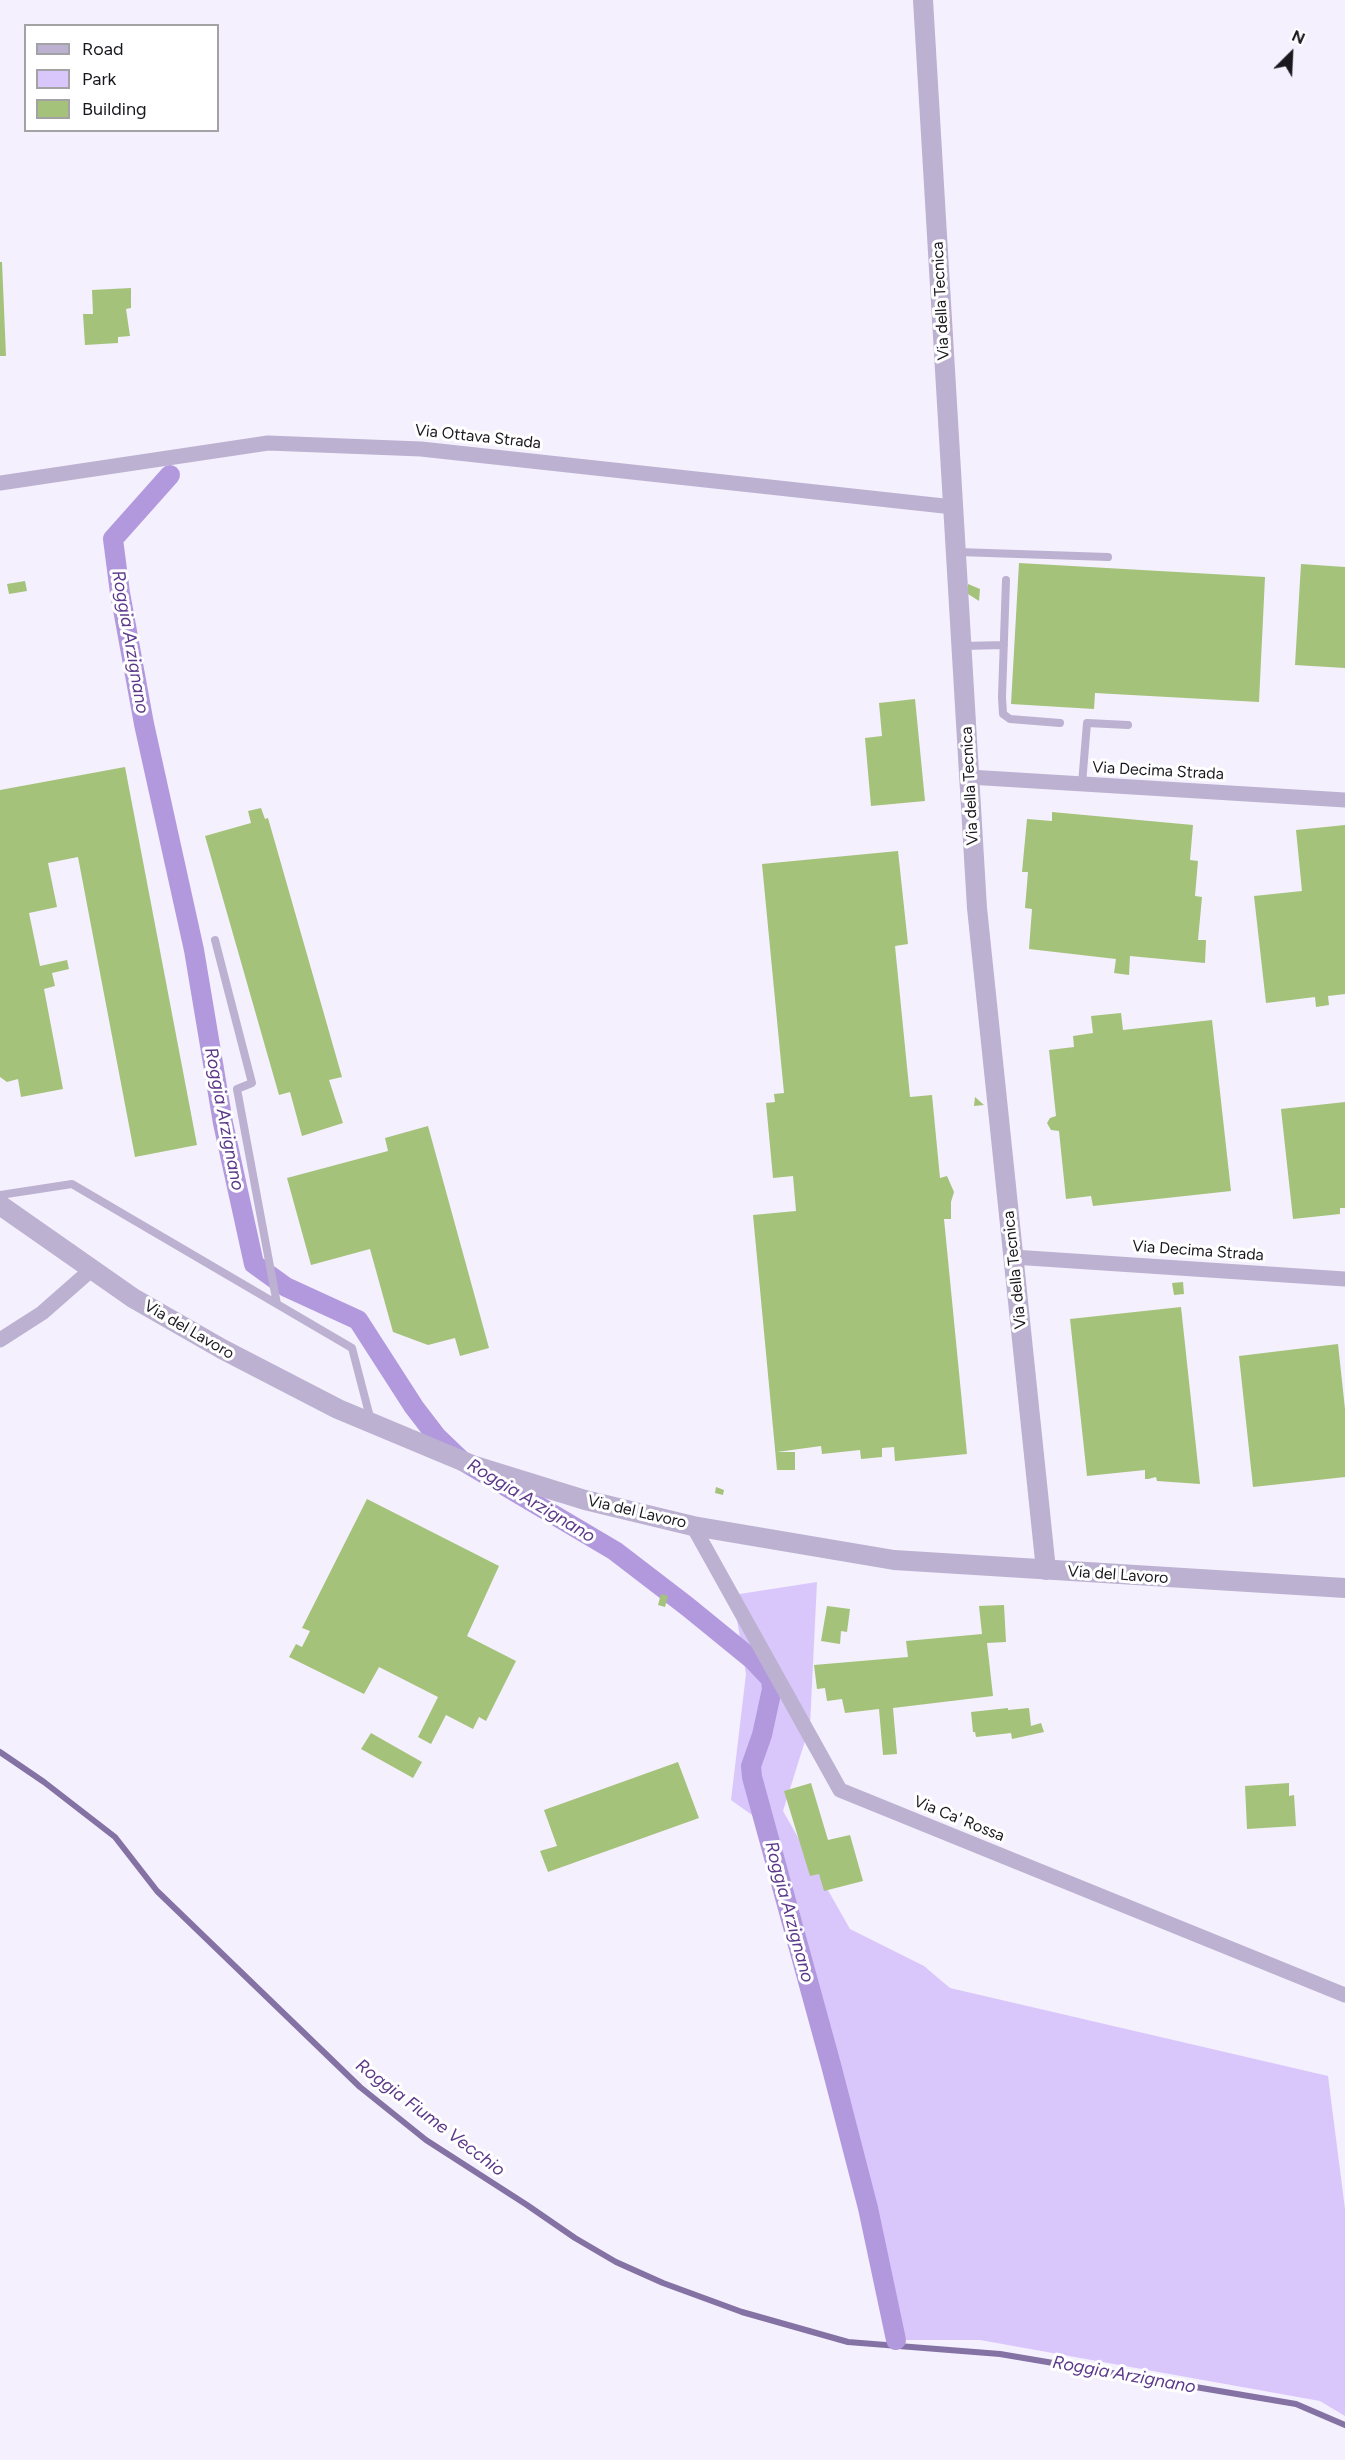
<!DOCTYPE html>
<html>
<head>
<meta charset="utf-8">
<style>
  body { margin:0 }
  #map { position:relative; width:1345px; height:2460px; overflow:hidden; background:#f4f0fd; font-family:Figtree,sans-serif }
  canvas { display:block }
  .legend { position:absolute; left:24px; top:24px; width:195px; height:108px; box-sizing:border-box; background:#fff; border:2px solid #a3a3a5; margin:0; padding:8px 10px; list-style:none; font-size:18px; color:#1a181e }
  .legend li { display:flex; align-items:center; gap:12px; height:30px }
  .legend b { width:30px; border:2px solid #a3a3a5 }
  .north { position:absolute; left:1261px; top:24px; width:60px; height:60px; -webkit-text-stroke:4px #fff; paint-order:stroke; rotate:24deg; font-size:16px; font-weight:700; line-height:24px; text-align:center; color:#1a181e }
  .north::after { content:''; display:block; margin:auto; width:21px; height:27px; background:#1a181e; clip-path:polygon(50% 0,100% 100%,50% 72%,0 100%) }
</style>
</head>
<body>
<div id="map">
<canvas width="1345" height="2460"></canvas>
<ul class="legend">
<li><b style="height:8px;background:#bcb1d1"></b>Road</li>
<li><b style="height:16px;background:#d9c7fb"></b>Park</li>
<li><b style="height:16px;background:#a4c27a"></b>Building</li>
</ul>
<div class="north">N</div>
</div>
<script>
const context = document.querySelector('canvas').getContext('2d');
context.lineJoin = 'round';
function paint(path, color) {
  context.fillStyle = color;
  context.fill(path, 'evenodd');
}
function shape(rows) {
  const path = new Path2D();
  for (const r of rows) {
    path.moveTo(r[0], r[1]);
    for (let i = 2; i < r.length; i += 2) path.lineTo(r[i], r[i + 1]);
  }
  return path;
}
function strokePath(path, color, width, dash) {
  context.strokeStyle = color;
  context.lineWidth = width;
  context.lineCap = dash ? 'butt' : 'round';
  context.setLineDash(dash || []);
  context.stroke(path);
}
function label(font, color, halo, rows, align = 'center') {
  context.font = font + ' Figtree,sans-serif';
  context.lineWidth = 6;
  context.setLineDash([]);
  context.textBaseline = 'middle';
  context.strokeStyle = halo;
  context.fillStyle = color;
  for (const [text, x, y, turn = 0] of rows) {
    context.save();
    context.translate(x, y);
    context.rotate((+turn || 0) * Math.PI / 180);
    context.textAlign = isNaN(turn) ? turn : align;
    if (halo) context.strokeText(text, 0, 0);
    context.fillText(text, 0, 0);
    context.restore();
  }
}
const green = shape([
  [817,1582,810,1725,783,1811,850,1929,924,1966,950,1988,1328,2076,1345,2209,1345,2416,1320,2401,980,2340,887,2340,859,2175,759,1820,731,1800,746,1674,733,1595]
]);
const stream = shape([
  [0,1752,44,1782,115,1837,157,1891,360,2087,426,2140,527,2205,575,2238,616,2262,663,2283,742,2312,848,2342,1000,2354,1296,2404,1345,2425]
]);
const canal = shape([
  [170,475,113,539,120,593,144,724,194,950,223,1123,254,1264,286,1287,358,1320,414,1407,437,1437,461,1460,615,1551,688,1607,753,1660,771,1679,772,1689,762,1735,751,1766,752,1777,831,2065,868,2208,896,2340]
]);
const building = shape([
  [0,262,2,262,6,356,0,356],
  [131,288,131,308,126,309,130,336,118,337,118,343,85,345,83,314,93,314,92,290],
  [1019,563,1265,577,1259,702,1095,693,1094,709,1011,704],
  [1301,564,1345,567,1345,668,1295,665],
  [25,581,27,591,9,594,7,584],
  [968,584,980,589,979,601,968,594],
  [915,699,925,801,871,806,865,738,882,736,879,703],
  [125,767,197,1145,135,1157,78,857,48,863,57,907,29,913,40,966,67,960,69,969,52,973,55,986,44,989,63,1089,21,1097,18,1079,7,1082,0,1077,0,790],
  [261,808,265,819,268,818,342,1077,329,1080,343,1123,302,1136,290,1092,279,1095,205,836,251,823,248,811],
  [1052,812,1193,825,1190,860,1198,861,1195,896,1202,897,1198,940,1206,940,1205,963,1130,956,1129,975,1114,973,1116,959,1029,949,1032,909,1025,908,1028,872,1022,872,1027,819,1052,821],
  [1345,825,1345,994,1328,996,1329,1005,1316,1007,1315,997,1266,1003,1254,896,1302,891,1296,830],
  [898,851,908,944,895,946,910,1097,932,1095,940,1178,947,1176,954,1192,951,1202,951,1219,944,1219,967,1454,895,1461,894,1447,882,1448,882,1457,861,1459,860,1450,822,1454,821,1446,777,1452,795,1452,795,1470,777,1470,753,1215,796,1211,793,1176,773,1178,766,1103,775,1102,774,1094,784,1093,762,864],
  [1121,1013,1123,1030,1212,1020,1231,1191,1093,1206,1091,1196,1066,1199,1059,1131,1051,1130,1047,1123,1050,1118,1056,1116,1049,1050,1074,1047,1073,1036,1093,1033,1091,1016],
  [975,1097,984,1105,974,1106],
  [1345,1102,1345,1208,1340,1208,1340,1214,1293,1219,1281,1109],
  [428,1126,489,1348,460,1356,455,1338,428,1345,393,1332,370,1249,311,1265,287,1178,388,1151,385,1138],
  [1183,1282,1184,1294,1174,1295,1172,1283],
  [1181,1307,1200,1484,1157,1481,1156,1477,1148,1479,1145,1479,1145,1470,1087,1476,1070,1319],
  [1338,1344,1345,1409,1345,1477,1253,1487,1239,1356],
  [716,1487,724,1490,723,1495,715,1493],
  [367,1499,499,1566,467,1636,516,1661,486,1721,479,1717,473,1729,446,1715,431,1744,418,1737,438,1697,379,1667,364,1694,289,1657,296,1644,302,1647,310,1631,302,1628],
  [661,1594,668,1596,665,1607,658,1605],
  [1004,1605,1006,1642,987,1643,993,1696,893,1708,897,1754,883,1755,879,1709,845,1713,842,1699,827,1701,825,1688,817,1689,814,1665,908,1657,906,1641,982,1634,979,1606],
  [827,1606,850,1609,847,1632,841,1631,840,1644,821,1641],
  [1008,1708,1008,1710,1029,1708,1031,1726,1041,1723,1044,1732,1012,1739,1011,1733,976,1737,975,1732,973,1732,971,1712],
  [371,1733,422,1762,413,1778,361,1749],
  [678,1762,699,1818,548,1872,540,1851,557,1846,544,1810],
  [811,1783,828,1840,850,1835,863,1881,824,1891,819,1874,810,1876,784,1791],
  [1289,1783,1289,1796,1294,1795,1296,1826,1247,1829,1245,1786]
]);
const service = shape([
  [958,552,1108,557],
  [1006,580,1002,697,1003,714,1010,719,1060,723],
  [963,646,1004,645],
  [1082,784,1087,723,1128,725],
  [215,940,252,1083,237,1089,277,1304],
  [0,1195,72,1184,352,1348,371,1421]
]);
const minor = shape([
  [0,483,268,443,421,449,953,507],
  [969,777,1345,800],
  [1013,1257,1345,1279],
  [0,1340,42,1313,91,1270],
  [693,1526,840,1790,1345,1995]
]);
const tertiary = shape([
  [923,0,977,908,1046,1570],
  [0,1205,133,1298,222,1349,338,1409,472,1465,585,1500,693,1526,894,1560,1345,1588]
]);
const streetNames = [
  ["Via della Tecnica",941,301,-93],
  ["Via Ottava Strada",478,437,6],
  ["Via Decima Strada",1158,771,3],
  ["Via della Tecnica",970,786,-93],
  ["Via Decima Strada",1198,1251,4],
  ["Via della Tecnica",1015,1270,-96],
  ["Via del Lavoro",189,1330,30],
  ["Via del Lavoro",637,1512,13],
  ["Via del Lavoro",1118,1575,4],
  ["Via Ca' Rossa",959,1819,22]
];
const waterNames = [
  ["Roggia Arzignano",130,642,80],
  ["Roggia Arzignano",224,1119,79],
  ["Roggia Arzignano",531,1501,31],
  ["Roggia Arzignano",789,1912,75],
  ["Roggia Fiume Vecchio",430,2118,37],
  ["Roggia Arzignano",1124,2375,10]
];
paint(green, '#d9c7fb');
strokePath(stream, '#8472a4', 6);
strokePath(canal, '#b299de', 20);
paint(building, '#a4c27a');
strokePath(service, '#bcb1d1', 8);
strokePath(minor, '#bcb1d1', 15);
strokePath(tertiary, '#bcb1d1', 20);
label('16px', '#1a181e', '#fff', streetNames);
label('italic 18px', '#5c398a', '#fff', waterNames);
</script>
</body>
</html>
